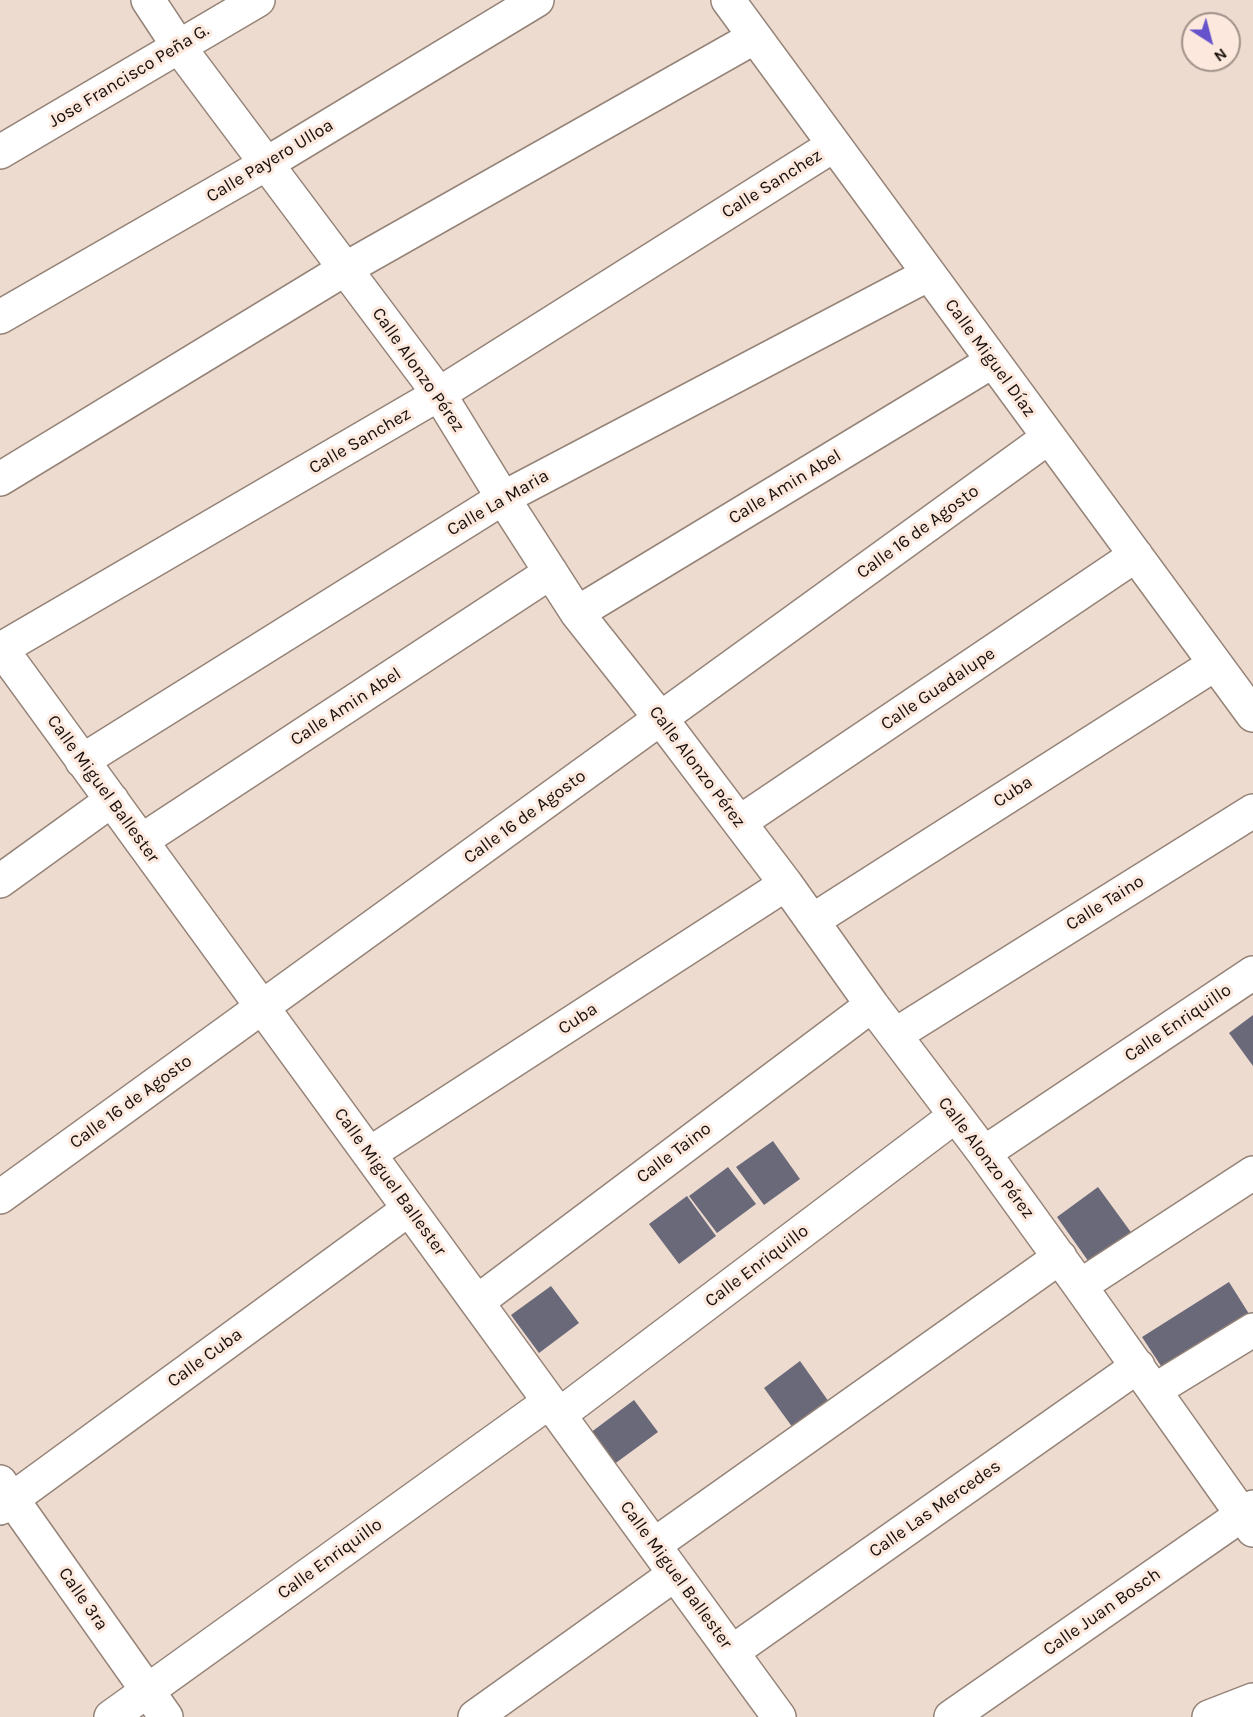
<!DOCTYPE html>
<html>
<head>
<meta charset="utf-8">
<style>
  body { margin:0 }
  #map { position:relative; width:1253px; height:1717px; overflow:hidden; background:#eedbcf; font-family:Karla,sans-serif }
  canvas { display:block }
  .north { position:absolute; left:1181px; top:12px; width:60px; height:60px; box-sizing:border-box; background:#fce8dc; border:2px solid #a09189; border-radius:50%; rotate:144deg; font-size:16px; font-weight:700; line-height:24px; text-align:center; color:#160f0c }
  .north::after { content:''; display:block; margin:auto; width:21px; height:27px; background:#6652cb; clip-path:polygon(50% 0,100% 100%,50% 72%,0 100%) }
</style>
</head>
<body>
<div id="map">
<canvas width="1253" height="1717"></canvas>
<div class="north">N</div>
</div>
<script>
const context = document.querySelector('canvas').getContext('2d');
context.lineJoin = 'round';
function paint(path, color) {
  context.fillStyle = color;
  context.fill(path, 'evenodd');
}
function shape(rows) {
  const path = new Path2D();
  for (const r of rows) {
    path.moveTo(r[0], r[1]);
    for (let i = 2; i < r.length; i += 2) path.lineTo(r[i], r[i + 1]);
  }
  return path;
}
function strokePath(path, color, width, dash) {
  context.strokeStyle = color;
  context.lineWidth = width;
  context.lineCap = dash ? 'butt' : 'round';
  context.setLineDash(dash || []);
  context.stroke(path);
}
function label(font, color, halo, rows, align = 'center') {
  context.font = font + ' Karla,sans-serif';
  context.lineWidth = 6;
  context.setLineDash([]);
  context.textBaseline = 'middle';
  context.strokeStyle = halo;
  context.fillStyle = color;
  for (const [text, x, y, turn = 0] of rows) {
    context.save();
    context.translate(x, y);
    context.rotate((+turn || 0) * Math.PI / 180);
    context.textAlign = isNaN(turn) ? turn : align;
    if (halo) context.strokeText(text, 0, 0);
    context.fillText(text, 0, 0);
    context.restore();
  }
}
const building = shape([
  [1253,1015,1253,1066,1229,1033],
  [773,1141,800,1179,764,1205,736,1167],
  [728,1167,756,1204,717,1233,689,1196],
  [1098,1187,1133,1235,1091,1265,1057,1217],
  [687,1196,716,1236,679,1264,649,1224],
  [1229,1282,1251,1317,1165,1372,1142,1337],
  [551,1286,579,1323,539,1353,511,1315],
  [800,1361,829,1402,793,1428,764,1388],
  [634,1400,658,1432,613,1465,590,1433]
]);
const minor = shape([
  [148,0,179,47,439,394,503,498,577,613,661,719,786,884,872,1005,984,1153,1080,1286,1253,1530],
  [728,0,1253,715],
  [0,152,258,0],
  [0,317,266,164,537,0],
  [0,479,345,269,755,37],
  [577,613,993,361],
  [0,647,779,1717],
  [1,649,439,394,834,145],
  [82,761,503,498,929,274],
  [740,822,1136,555],
  [141,841,551,572],
  [0,881,112,800],
  [812,921,1215,664],
  [895,1035,1253,811],
  [984,1153,1253,973],
  [369,1154,786,884],
  [0,1197,1049,437],
  [1080,1286,1253,1173],
  [477,1302,872,1005],
  [1155,1390,1253,1330],
  [559,1415,955,1116],
  [0,1482,166,1717],
  [0,1508,409,1209],
  [654,1545,1060,1257],
  [732,1652,1138,1366],
  [111,1717,549,1402],
  [475,1717,675,1574],
  [951,1717,1253,1507],
  [1209,1717,1253,1700]
]);
const streetNames = [
  ["Jose Francisco Peña G.",129,76,-31],
  ["Calle Payero Ulloa",270,161,-31],
  ["Calle Sanchez",772,184,-32],
  ["Calle Miguel Díaz",990,358,54],
  ["Calle Alonzo Pérez",418,370,55],
  ["Calle Sanchez",360,441,-30],
  ["Calle Amin Abel",785,487,-31],
  ["Calle La Maria",498,503,-30],
  ["Calle 16 de Agosto",918,532,-36],
  ["Calle Guadalupe",938,689,-34],
  ["Calle Amin Abel",346,707,-33],
  ["Calle Alonzo Pérez",697,767,53],
  ["Calle Miguel Ballester",103,789,54],
  ["Cuba",1013,792,-33],
  ["Calle 16 de Agosto",525,817,-36],
  ["Calle Taino",1105,903,-32],
  ["Cuba",578,1019,-33],
  ["Calle Enriquillo",1178,1023,-34],
  ["Calle 16 de Agosto",131,1102,-36],
  ["Calle Taino",674,1153,-37],
  ["Calle Alonzo Pérez",986,1158,53],
  ["Calle Miguel Ballester",390,1182,54],
  ["Calle Enriquillo",757,1266,-37],
  ["Calle Cuba",205,1358,-36],
  ["Calle Las Mercedes",935,1509,-35],
  ["Calle Enriquillo",330,1559,-36],
  ["Calle Miguel Ballester",676,1575,54],
  ["Calle 3ra",83,1599,55],
  ["Calle Juan Bosch",1102,1612,-35]
];
paint(building, '#69697a');
strokePath(minor, '#958378', 36);
strokePath(minor, '#fff', 33);
label('18px', '#160f0c', '#fce8dc', streetNames);
</script>
</body>
</html>
